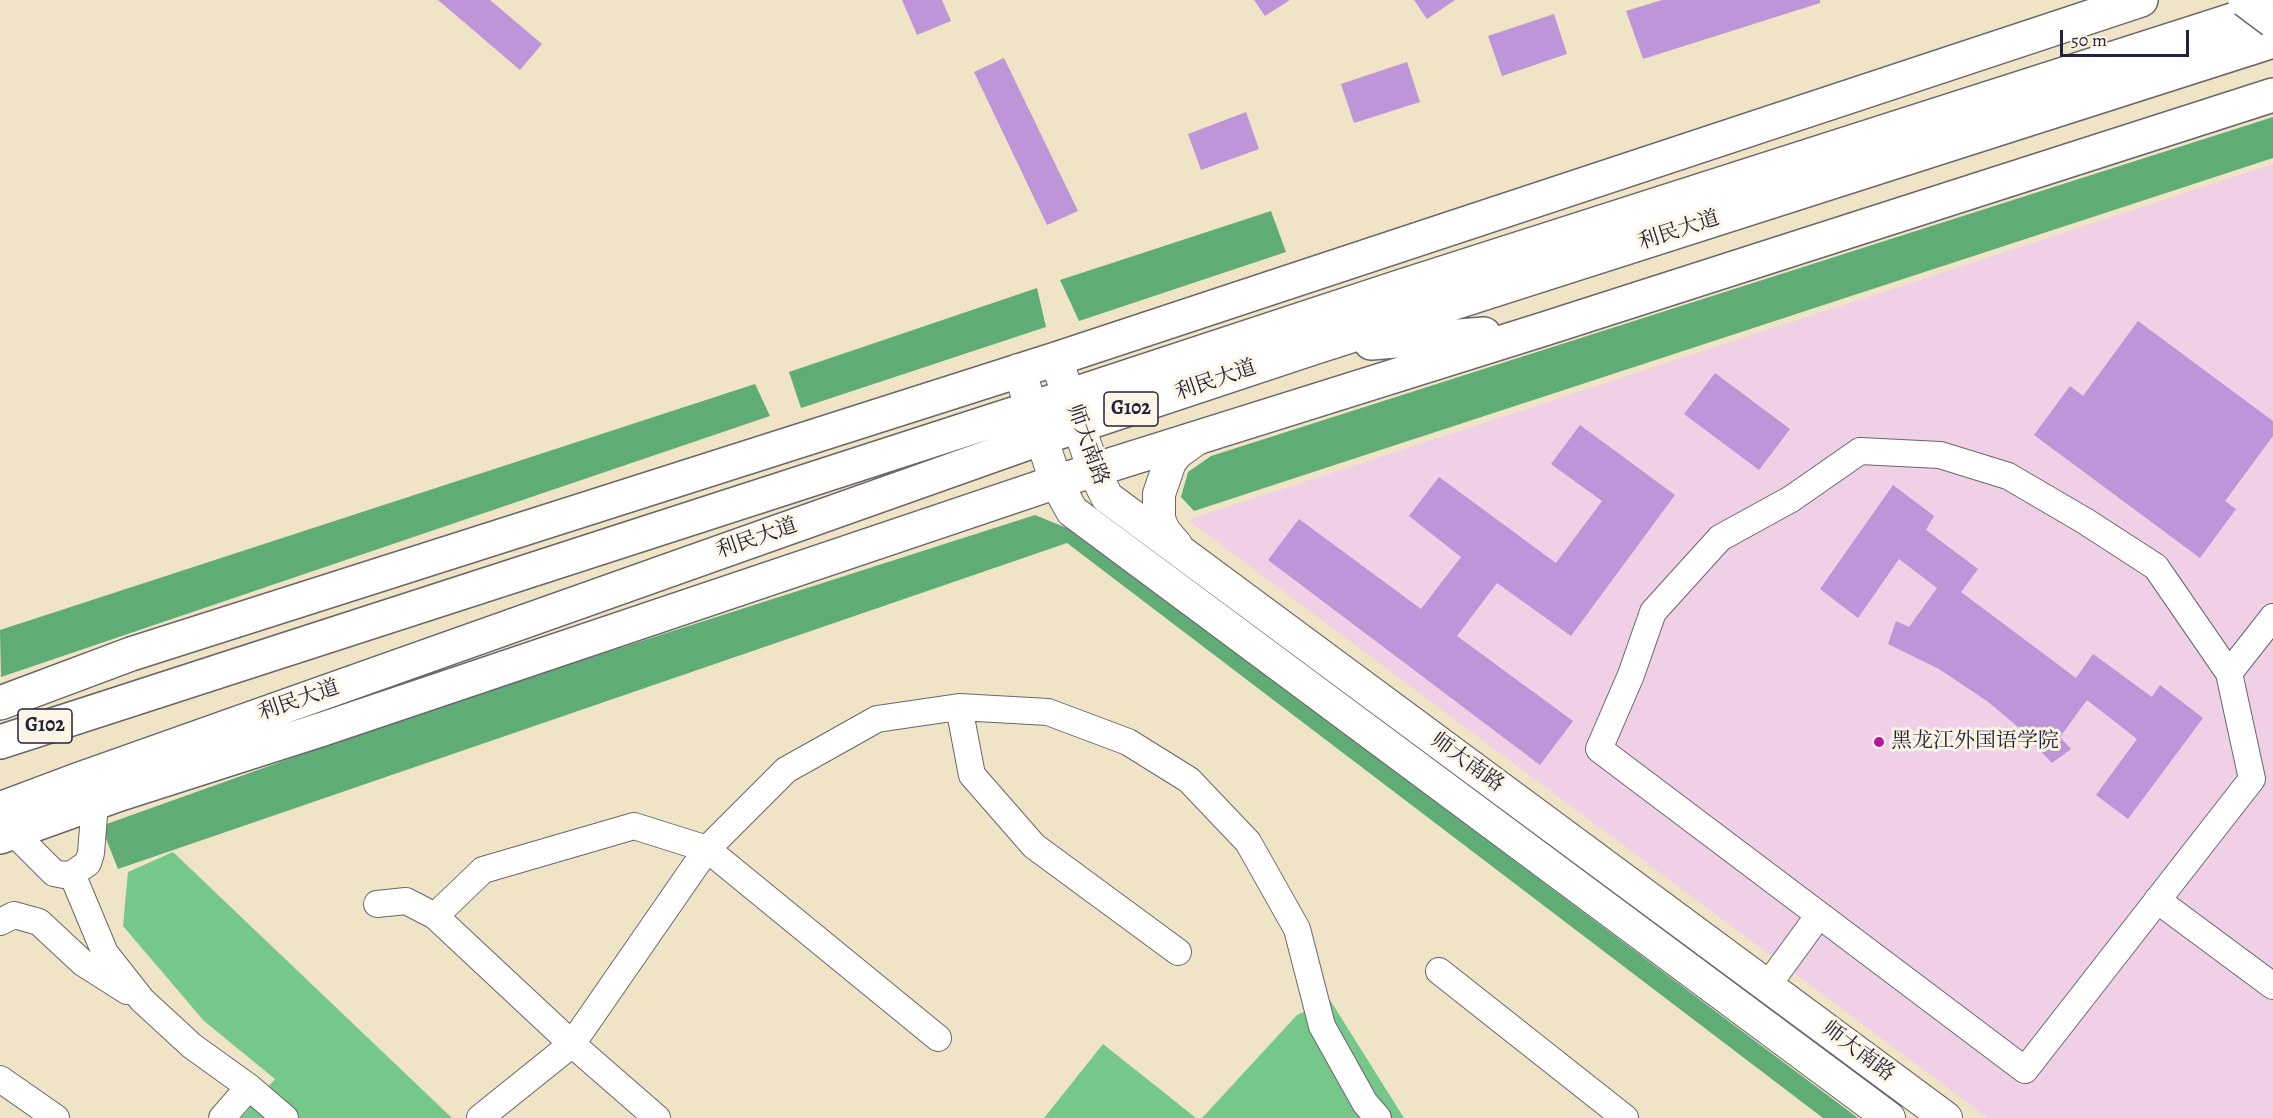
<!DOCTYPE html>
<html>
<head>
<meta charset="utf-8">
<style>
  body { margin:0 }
  #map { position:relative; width:2273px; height:1118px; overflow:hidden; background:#efe4c5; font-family:Alegreya,serif }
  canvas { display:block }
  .scale { position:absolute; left:2060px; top:30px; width:129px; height:27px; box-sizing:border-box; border:3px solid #22223b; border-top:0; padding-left:8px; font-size:18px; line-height:21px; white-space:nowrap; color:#22223b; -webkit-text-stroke:4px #fcf5e5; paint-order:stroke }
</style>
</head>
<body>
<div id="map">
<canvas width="2273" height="1118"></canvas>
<div class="scale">50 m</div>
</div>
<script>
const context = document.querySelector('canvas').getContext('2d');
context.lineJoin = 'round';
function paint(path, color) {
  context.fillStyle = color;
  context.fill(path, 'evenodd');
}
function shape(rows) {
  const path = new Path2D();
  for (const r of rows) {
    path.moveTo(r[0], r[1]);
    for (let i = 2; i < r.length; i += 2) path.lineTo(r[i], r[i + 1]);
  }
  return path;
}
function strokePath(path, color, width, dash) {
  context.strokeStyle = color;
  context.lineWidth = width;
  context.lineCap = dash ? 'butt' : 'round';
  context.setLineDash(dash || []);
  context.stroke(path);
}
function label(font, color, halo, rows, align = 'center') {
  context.font = font + ' Alegreya,"Noto Serif SC",serif';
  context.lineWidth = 6;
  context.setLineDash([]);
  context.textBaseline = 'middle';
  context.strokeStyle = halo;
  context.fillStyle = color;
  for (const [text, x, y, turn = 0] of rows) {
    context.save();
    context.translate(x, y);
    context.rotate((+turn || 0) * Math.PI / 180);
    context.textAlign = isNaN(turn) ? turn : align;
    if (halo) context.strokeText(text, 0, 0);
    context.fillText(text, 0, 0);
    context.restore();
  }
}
const built = shape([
  [2273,164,2273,1118,1988,1118,1188,520]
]);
const green = shape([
  [173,852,452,1118,241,1118,275,1079,204,1021,123,926,128,872],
  [1330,1000,1404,1118,1202,1118,1297,1015],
  [1103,1044,1196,1118,1044,1118]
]);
const forest = shape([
  [2273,117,2273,158,1194,511,1181,497,1188,472,1211,456],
  [1271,211,1286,252,1079,321,1060,280],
  [1037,288,1046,327,801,408,789,372],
  [755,384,770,416,1,677,0,630],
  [1035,515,1074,531,1858,1118,1823,1118,1067,543,118,869,101,826,423,711]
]);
const building = shape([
  [438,0,490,0,542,44,520,70],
  [902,0,942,0,951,21,917,35],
  [1254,0,1290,0,1265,16],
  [1414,0,1455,0,1427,19],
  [1662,0,1820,0,1820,3,1643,59,1626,11],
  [1554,14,1567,54,1502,76,1488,36],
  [1004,58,1078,211,1047,225,974,72],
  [1407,62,1420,102,1354,123,1341,84],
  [1246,112,1259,149,1201,170,1188,134],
  [2138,321,2273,421,2273,436,2225,501,2236,509,2200,558,2034,435,2070,386,2083,396],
  [1715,373,1790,429,1759,470,1684,414],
  [1580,425,1675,495,1571,636,1497,583,1457,636,1573,721,1540,765,1268,560,1299,519,1421,609,1461,557,1409,516,1439,477,1556,563,1602,501,1551,464],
  [1893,485,1934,516,1926,530,1978,569,1961,592,2076,678,2093,654,2152,697,2160,685,2203,718,2128,819,2096,795,2137,739,2087,700,2060,737,2071,749,2052,763,2017,726,1987,701,1939,669,1888,644,1896,621,1909,627,1937,588,1899,559,1858,618,1820,589]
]);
const minor = shape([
  [1860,451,1940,455,2008,476,2085,521,2156,567,2229,673,2252,779,2025,1070,1599,749,1631,675,1653,612,1720,538,1791,499,1860,451],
  [2229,673,2273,617],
  [959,707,972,775,1034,846,1178,952],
  [13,832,54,873,64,875,72,874,88,863,91,853,95,803],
  [72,874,105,953,142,1000,192,1046,249,1087,285,1118],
  [2157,900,2273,986],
  [377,904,406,901,435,916],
  [0,922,14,915,39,922,83,963,127,991],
  [1439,971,1625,1118],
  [1768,985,1819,915],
  [0,1079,56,1118],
  [222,1118,249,1087],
  [480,1118,572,1044,707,849,786,770,877,719,959,707,1048,712,1128,742,1189,780,1248,842,1297,929,1322,1026,1365,1103,1378,1118],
  [657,1118,572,1044,435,916,483,870,634,826,707,849,938,1038]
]);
const major = shape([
  [1056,359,1094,471,1107,497,1946,1118],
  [1019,370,1056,482,1072,511,1889,1118],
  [1176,545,1164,531,1159,519,1159,494,1170,462,1177,453,1198,438]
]);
const highway = shape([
  [1371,343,1484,334],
  [0,703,131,654,1056,359,2141,0],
  [0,742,1032,408,1399,287,2273,7],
  [0,809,77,780,1042,438,1313,348,2273,41],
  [0,837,120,794,323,729,1056,482,1544,329,2273,95]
]);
const highwayBridge = shape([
  [2245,0,2273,21]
]);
const markers = [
  [1879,742,6,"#b5179e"]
];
const shields = [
  [1131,409,54],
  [45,726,54]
];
const shieldNames = [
  ["G102",1131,409],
  ["G102",45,726]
];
const streetNames = [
  ["利民大道",1679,231,-18],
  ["利民大道",1216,381,-19],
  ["师大南路",1087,445,70],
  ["利民大道",757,539,-19],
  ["利民大道",299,701,-19],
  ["师大南路",1467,763,36],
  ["师大南路",1858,1052,37]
];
const poiNames = [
  ["黑龙江外国语学院",1891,742]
];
paint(built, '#efd0e6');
paint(green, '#76c88a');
paint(forest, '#60ac76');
paint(building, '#be95d8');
strokePath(minor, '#6a666b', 28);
strokePath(major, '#6a666b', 34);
strokePath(highway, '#6a666b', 36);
strokePath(minor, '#fff', 26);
strokePath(major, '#fff', 32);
strokePath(highway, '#fff', 33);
strokePath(highwayBridge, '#6a666b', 36, []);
strokePath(highwayBridge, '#fff', 33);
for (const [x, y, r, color] of markers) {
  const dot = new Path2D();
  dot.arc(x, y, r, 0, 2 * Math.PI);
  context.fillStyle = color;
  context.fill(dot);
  strokePath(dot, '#fcf5e5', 2);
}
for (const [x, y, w] of shields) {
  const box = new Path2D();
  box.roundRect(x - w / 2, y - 17, w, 34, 4.5);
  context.fillStyle = '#fcf5e5';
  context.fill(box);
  strokePath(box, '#22223b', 1.5);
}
label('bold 20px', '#22223b', null, shieldNames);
label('21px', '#22223b', '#fcf5e5', streetNames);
label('21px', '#22223b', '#fcf5e5', poiNames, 'left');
</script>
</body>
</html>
